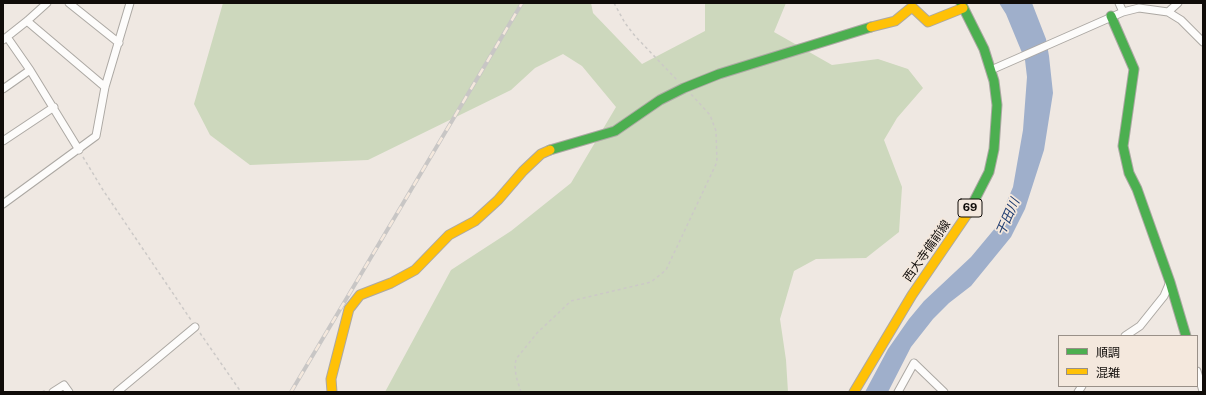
<!DOCTYPE html>
<html>
<head>
<meta charset="utf-8">
<style>
  body { margin:0 }
  #map { position:relative; width:1206px; height:395px; overflow:hidden; background:#efe8e2; font-family:"Public Sans","Noto Sans JP",sans-serif }
  canvas { display:block }
  .frame { position:absolute; inset:0; border:4px solid #100c09; pointer-events:none }
  .legend { position:absolute; left:1058px; top:335px; width:140px; height:52px; box-sizing:border-box; background:#f4e8dd; border:1px solid #999088; margin:0; padding:5px 7px; list-style:none; font-size:12px; color:#100c09 }
  .legend li { display:flex; align-items:center; gap:8px; height:20px }
  .legend b { width:20px; border:1px solid #999088 }
</style>
</head>
<body>
<div id="map">
<canvas width="1206" height="395"></canvas>
<div class="frame"></div>
<ul class="legend">
<li><b style="height:5px;background:#4caf50"></b>順調</li>
<li><b style="height:5px;background:#ffc107"></b>混雑</li>
</ul>
</div>
<script>
const context = document.querySelector('canvas').getContext('2d');
context.lineJoin = 'round';
function paint(path, color) {
  context.fillStyle = color;
  context.fill(path, 'evenodd');
}
function shape(rows) {
  const path = new Path2D();
  for (const r of rows) {
    path.moveTo(r[0], r[1]);
    for (let i = 2; i < r.length; i += 2) path.lineTo(r[i], r[i + 1]);
  }
  return path;
}
function strokePath(path, color, width, dash) {
  context.strokeStyle = color;
  context.lineWidth = width;
  context.lineCap = dash ? 'butt' : 'round';
  context.setLineDash(dash || []);
  context.stroke(path);
}
function label(font, color, halo, rows, align = 'center') {
  context.font = font + ' "Public Sans","Noto Sans JP",sans-serif';
  context.lineWidth = 3.5;
  context.setLineDash([]);
  context.textBaseline = 'middle';
  context.strokeStyle = halo;
  context.fillStyle = color;
  for (const [text, x, y, turn = 0] of rows) {
    context.save();
    context.translate(x, y);
    context.rotate((+turn || 0) * Math.PI / 180);
    context.textAlign = isNaN(turn) ? turn : align;
    if (halo) context.strokeText(text, 0, 0);
    context.fillText(text, 0, 0);
    context.restore();
  }
}
const green = shape([
  [223,3,591,3,593,13,642,64,705,31,705,3,786,3,774,32,832,65,878,59,908,69,923,88,897,118,884,140,902,187,899,232,866,258,816,259,794,271,780,319,786,360,788,392,385,392,451,270,511,231,571,183,616,107,582,66,563,54,535,68,511,90,368,160,250,165,210,135,194,104]
]);
const water = shape([
  [999,3,1032,3,1046,39,1049,56,1053,93,1044,150,1025,209,1011,237,971,286,949,303,933,319,911,347,888,392,865,392,888,349,909,319,924,301,971,257,996,227,1013,187,1023,130,1027,77,1025,60,1006,14]
]);
const path = shape([
  [614,3,625,23,635,36,678,81],
  [83,157,103,190,191,320],
  [200,333,241,392],
  [42,392,46,390],
  [521,392,516,376,515,366,516,359,537,333,571,301,651,282,666,270,717,162,716,131,710,115,691,94]
]);
const street = shape([
  [69,3,119,43],
  [1123,12,1139,8,1168,12,1181,20,1203,42],
  [1168,12,1178,3],
  [27,21,105,87],
  [7,37,30,70,79,150],
  [3,40,27,21,47,3],
  [991,70,1123,12,1119,3],
  [3,89,30,70],
  [3,141,54,107],
  [3,204,96,136,105,87,130,3],
  [1125,336,1140,326,1164,296,1170,282],
  [1197,371,1203,391],
  [53,392,64,385,69,392],
  [117,392,195,327],
  [898,392,914,363,944,392],
  [1078,392,1082,386]
]);
const fast = shape([
  [961,3,984,49,994,81,997,105,994,149,989,172,968,213],
  [1111,16,1134,69,1123,146,1129,173,1137,189,1170,282,1186,336],
  [550,150,615,131,660,100,684,88,719,74,871,27]
]);
const slow = shape([
  [871,27,895,21,912,7,928,22,963,8],
  [332,392,331,379,349,309,360,295,391,283,415,270,449,235,475,221,498,200,523,171,541,154,550,150],
  [854,392,912,295,968,213]
]);
const rail = shape([
  [291,392,522,3]
]);
const shields = [
  [970,208,24]
];
const shieldNames = [
  ["69",970,208]
];
const streetNames = [
  ["西大寺備前線",927,251,-55]
];
const waterNames = [
  ["干田川",1008,217,-66]
];
paint(green, '#cdd8bd');
paint(water, '#9fafcb');
strokePath(street, '#aca8a3', 9);
strokePath(fast, '#aca8a3', 11);
strokePath(slow, '#aca8a3', 11);
strokePath(path, '#ccc9c7', 1.5, [3, 3]);
strokePath(street, '#fdfcfb', 7);
strokePath(fast, '#4caf50', 9);
strokePath(slow, '#ffc107', 9);
strokePath(rail, '#c8c6c5', 4);
strokePath(rail, '#f4e8dd', 2.5, [8]);
for (const [x, y, w] of shields) {
  const box = new Path2D();
  box.roundRect(x - w / 2, y - 9, w, 18, 3);
  context.fillStyle = '#f4e8dd';
  context.fill(box);
  strokePath(box, '#100c09', 1);
}
label('bold 11px', '#100c09', null, shieldNames);
label('12px', '#100c09', '#f4e8dd', streetNames);
label('italic 13px', '#1c3b70', '#f4e8dd', waterNames);
</script>
</body>
</html>
